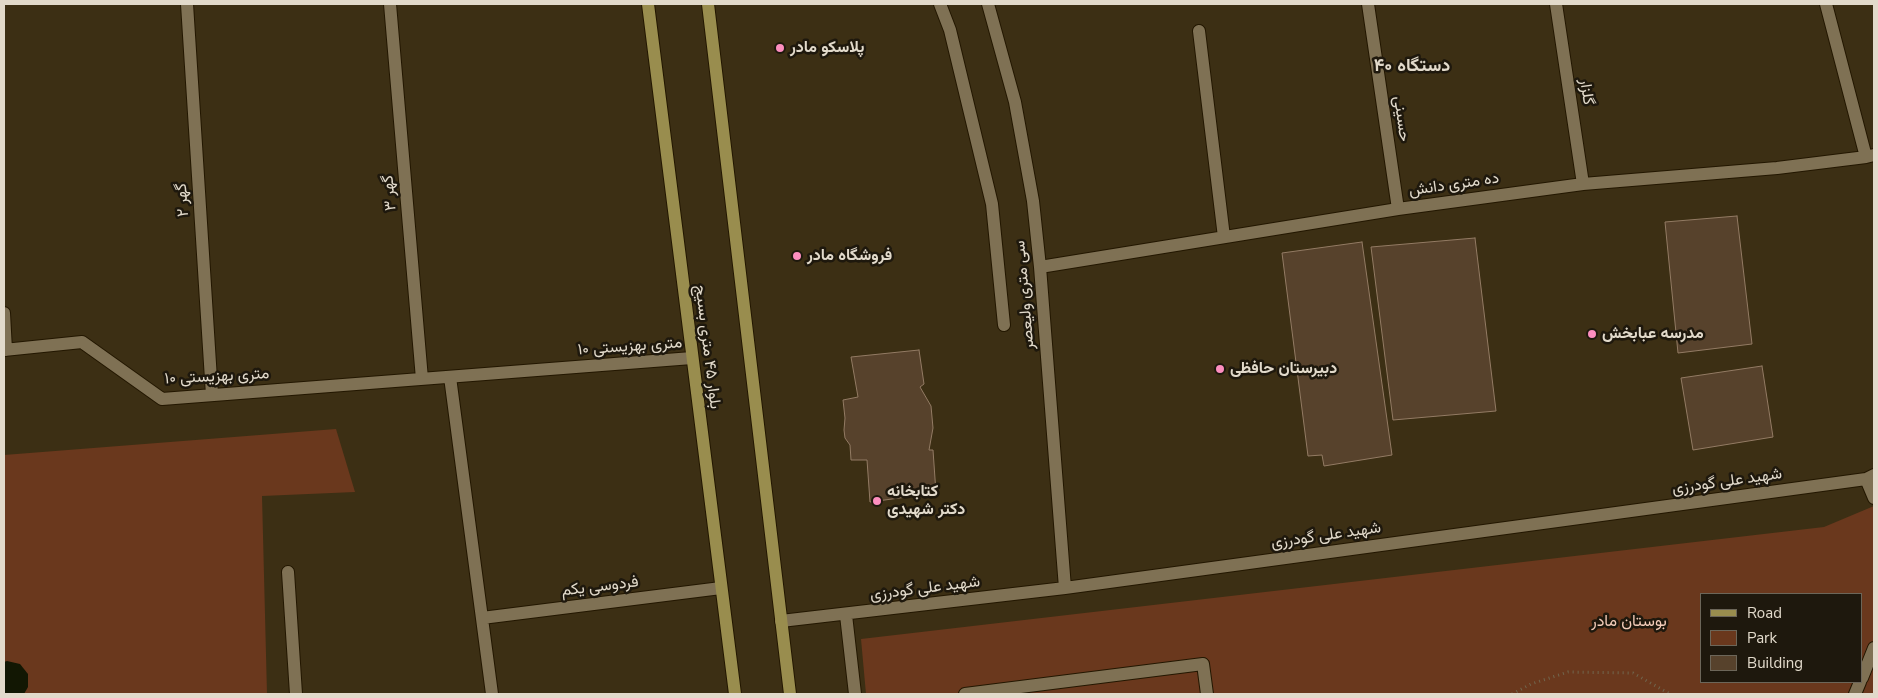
<!DOCTYPE html>
<html>
<head>
<meta charset="utf-8">
<style>
  body { margin:0 }
  #map { position:relative; width:1878px; height:698px; overflow:hidden; background:#3c2f14; font-family:"Nunito Sans",sans-serif }
  canvas { display:block }
  .frame { position:absolute; inset:0; border:5px solid #e2dacb; pointer-events:none }
  .legend { position:absolute; left:1700px; top:593px; width:162px; height:90px; box-sizing:border-box; background:#1e180d; border:1px solid #6c6659; margin:0; padding:6px 9px; list-style:none; font-size:15px; color:#e2dacb }
  .legend li { display:flex; align-items:center; gap:10px; height:25px }
  .legend b { width:25px; border:1px solid #6c6659 }
</style>
</head>
<body>
<div id="map">
<canvas width="1878" height="698"></canvas>
<div class="frame"></div>
<ul class="legend">
<li><b style="height:6px;background:#998d4e"></b>Road</li>
<li><b style="height:14px;background:#6a381d"></b>Park</li>
<li><b style="height:14px;background:#57422c"></b>Building</li>
</ul>
</div>
<script>
const context = document.querySelector('canvas').getContext('2d');
context.lineJoin = 'round';
function paint(path, color) {
  context.fillStyle = color;
  context.fill(path, 'evenodd');
}
function shape(rows) {
  const path = new Path2D();
  for (const r of rows) {
    path.moveTo(r[0], r[1]);
    for (let i = 2; i < r.length; i += 2) path.lineTo(r[i], r[i + 1]);
  }
  return path;
}
function strokePath(path, color, width, dash) {
  context.strokeStyle = color;
  context.lineWidth = width;
  context.lineCap = dash ? 'butt' : 'round';
  context.setLineDash(dash || []);
  context.stroke(path);
}
function label(font, color, halo, rows, align = 'center') {
  context.font = font + ' "Nunito Sans",Vazirmatn,sans-serif';
  context.lineWidth = 5;
  context.setLineDash([]);
  context.textBaseline = 'middle';
  context.strokeStyle = halo;
  context.fillStyle = color;
  for (const [text, x, y, turn = 0] of rows) {
    context.save();
    context.translate(x, y);
    context.rotate((+turn || 0) * Math.PI / 180);
    context.textAlign = isNaN(turn) ? turn : align;
    if (halo) context.strokeText(text, 0, 0);
    context.fillText(text, 0, 0);
    context.restore();
  }
}
const green = shape([
  [336,429,355,492,262,496,267,694,4,694,4,455],
  [1874,506,1874,694,866,694,861,639,1824,527],
  [1702,594,1862,594,1862,682,1702,682]
]);
const water = shape([
  [7,661,20,664,28,674,28,687,24,694,4,694,4,662]
]);
const building = shape([
  [1737,216,1752,344,1678,353,1665,222,1737,216],
  [1475,238,1496,411,1393,420,1371,247,1475,238],
  [1362,242,1392,455,1324,466,1322,455,1308,456,1282,253,1362,242],
  [919,350,924,384,920,387,931,406,933,428,929,450,933,450,936,493,870,502,867,460,851,460,850,445,845,438,844,430,845,418,843,400,858,397,851,357,919,350],
  [1762,366,1773,437,1693,450,1681,378,1762,366]
]);
const path = shape([
  [1512,694,1531,684,1568,672,1633,673,1670,694]
]);
const minor = shape([
  [187,4,212,395],
  [390,4,422,379],
  [940,4,950,30,992,204,1004,325],
  [988,4,1015,102,1033,201,1040,267,1065,588],
  [1368,4,1398,209],
  [1556,4,1583,184],
  [1826,4,1866,157],
  [1199,31,1224,237],
  [1040,267,1398,209,1583,184,1777,168,1866,157,1874,155],
  [4,313,6,350],
  [4,350,82,342,162,399,692,358],
  [450,377,492,694],
  [1866,479,1874,498],
  [288,572,296,694],
  [846,615,855,694],
  [482,618,721,588],
  [781,621,1065,588,1866,479,1874,475],
  [1862,678,1874,648],
  [965,694,1203,664,1207,694],
  [1855,694,1860,682]
]);
const major = shape([
  [648,4,735,694],
  [708,4,790,694]
]);
const markers = [
  [780,48,5,"#fd8ebf"],
  [797,256,5,"#fd8ebf"],
  [1592,334,5,"#fd8ebf"],
  [1220,369,5,"#fd8ebf"],
  [877,501,5,"#fd8ebf"]
];
const poiNames = [
  ["پلاسکو مادر",790,48],
  ["فروشگاه مادر",807,256],
  ["مدرسه عبابخش",1602,334],
  ["دبیرستان حافظی",1230,369],
  ["کتابخانه",887,492],
  ["دکتر شهیدی",887,510]
];
const streetNames = [
  ["گلزار",1586,92,82],
  ["حسینی",1401,119,82],
  ["ده متری دانش",1454,185,-8],
  ["گهر ۳",390,193,-95],
  ["گهر ۲",183,200,-94],
  ["سی متری ولیعصر",1025,295,-95],
  ["۱۰ متری بهزیستی",630,347,-4],
  ["بلوار ۴۵ متری بسیج",707,347,83],
  ["۱۰ متری بهزیستی",217,377,-3],
  ["شهید علی گودرزی",1727,482,-8],
  ["شهید علی گودرزی",1326,536,-8],
  ["فردوسی یکم",600,587,-7],
  ["شهید علی گودرزی",925,589,-7]
];
const parkNames = [
  ["بوستان مادر",1629,622]
];
const neighbourhoodNames = [
  ["۴۰ دستگاه",1412,67]
];
paint(green, '#6a381d');
paint(water, '#121703');
paint(building, '#57422c');
strokePath(building, '#937b64', 1);
strokePath(minor, '#231700', 14);
strokePath(major, '#231700', 14);
strokePath(path, '#71664e', 3, [1, 4]);
strokePath(minor, '#7f7154', 12);
strokePath(major, '#998d4e', 12);
for (const [x, y, r, color] of markers) {
  const dot = new Path2D();
  dot.arc(x, y, r, 0, 2 * Math.PI);
  context.fillStyle = color;
  context.fill(dot);
  strokePath(dot, '#1e180d', 2);
}
label('bold 16px', '#e2dacb', '#1e180d', poiNames, 'left');
label('16px', '#e2dacb', '#1e180d', streetNames);
label('16px', '#f3ccb9', '#1e180d', parkNames);
label('bold 18px', '#e2dacb', '#1e180d', neighbourhoodNames);
</script>
</body>
</html>
